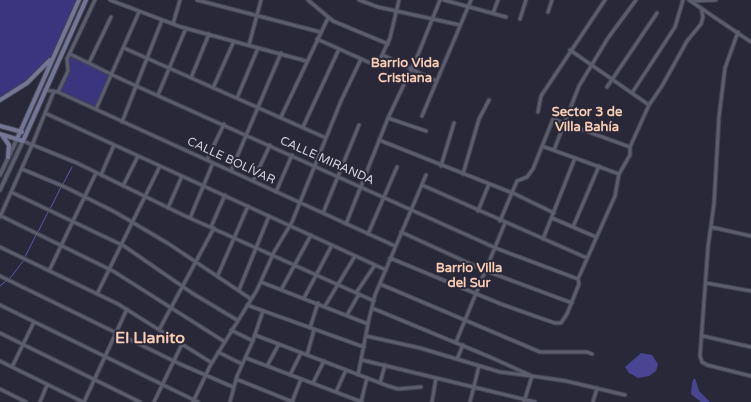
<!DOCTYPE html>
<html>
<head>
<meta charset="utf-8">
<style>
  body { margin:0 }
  canvas { display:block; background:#282838 }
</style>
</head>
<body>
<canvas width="751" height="402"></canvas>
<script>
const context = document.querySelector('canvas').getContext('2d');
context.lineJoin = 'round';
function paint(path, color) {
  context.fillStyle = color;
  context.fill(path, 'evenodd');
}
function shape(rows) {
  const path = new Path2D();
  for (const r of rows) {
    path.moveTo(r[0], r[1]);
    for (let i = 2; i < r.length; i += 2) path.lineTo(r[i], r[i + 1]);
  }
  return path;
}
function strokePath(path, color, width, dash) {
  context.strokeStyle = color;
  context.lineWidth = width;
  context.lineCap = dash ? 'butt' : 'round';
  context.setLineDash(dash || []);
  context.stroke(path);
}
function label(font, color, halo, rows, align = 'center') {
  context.font = font + ' "Varela Round",sans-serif';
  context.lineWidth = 4;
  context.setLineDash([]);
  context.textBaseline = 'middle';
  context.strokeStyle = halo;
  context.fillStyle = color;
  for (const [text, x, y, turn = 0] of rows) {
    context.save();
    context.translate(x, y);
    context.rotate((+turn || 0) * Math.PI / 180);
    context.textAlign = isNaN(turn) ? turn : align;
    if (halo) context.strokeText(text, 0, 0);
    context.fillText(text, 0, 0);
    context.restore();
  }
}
const green = shape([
  [0,0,79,0,51,59,41,71,0,100],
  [70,54,112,74,96,109,58,92,68,71,67,61]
]);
const forest = shape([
  [641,353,652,355,658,364,656,371,649,376,638,378,629,373,625,367],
  [695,378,699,391,710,402,701,402,691,394,692,384,693,380]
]);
const stream = shape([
  [63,184,72,167],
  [50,209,61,187],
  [38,232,48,212],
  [25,257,36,235],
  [0,286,11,277,24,260]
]);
const minor = shape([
  [110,0,181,27,306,61],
  [197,0,320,32],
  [308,0,333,21,388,44],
  [359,0,378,7,460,25],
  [444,0,506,17],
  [689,0,751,42],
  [692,1,716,0],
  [548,12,552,0],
  [493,13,498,0],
  [520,19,526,0],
  [173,24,180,0],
  [738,32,725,68,719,117,714,204,708,247,700,356,702,362,707,365,751,376],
  [317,39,377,66,390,38,399,0],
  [249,45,261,0],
  [124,48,326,138],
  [570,50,649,105],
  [70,54,123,80,498,249,578,279],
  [383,55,436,81],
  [89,63,111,17],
  [191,78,209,34],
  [607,87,657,13],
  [213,88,234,41],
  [45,90,58,92,395,246],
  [58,92,68,71,67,59,95,0],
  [632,93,675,27,683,0],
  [158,95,186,28],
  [237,98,258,48],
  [96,109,139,12],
  [538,112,541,96,605,0],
  [45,113,386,270],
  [422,116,471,0],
  [281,117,328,18],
  [388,118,426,131],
  [553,119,630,147],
  [122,122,162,20],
  [303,127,339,49],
  [379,140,515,194,554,213],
  [23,141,77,163,183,215,374,301],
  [542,146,619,174],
  [554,150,579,86,608,38,636,0],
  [207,160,224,124],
  [441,166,454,123],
  [22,169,65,187,115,212,169,244,251,299],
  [231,171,281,53],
  [463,174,479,119,489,100],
  [101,175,114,145],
  [253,181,270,145],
  [422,185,587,258],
  [123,186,138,156],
  [11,192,124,246,192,293,237,320],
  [276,192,292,155],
  [168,208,182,176],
  [478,211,489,184],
  [323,213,359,125],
  [1,216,113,271,225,342],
  [0,217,33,143,54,91],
  [190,218,213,163],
  [552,218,596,237],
  [500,221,517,181,527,177,533,169,557,109],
  [346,224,388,118,417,57,440,0],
  [211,227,225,195],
  [573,227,599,166],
  [711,227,751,236],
  [401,232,486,271,572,303],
  [368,234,397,167],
  [543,239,575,158],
  [0,247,118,304,212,363],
  [390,258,501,304,543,319,555,323,561,323,567,314,579,284,578,279,615,196,619,174,630,155,630,147,649,105,662,86,687,41,701,24,703,17,701,8],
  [49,271,96,173],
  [218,275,248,206],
  [0,276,180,364,233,387],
  [261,282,368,324],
  [706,283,751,291],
  [380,284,540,352,587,352,592,354],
  [239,290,269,216],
  [281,290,311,235],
  [356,293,375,265],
  [97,294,160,166],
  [304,298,332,245],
  [0,305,198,402],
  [247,305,364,347],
  [325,306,355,256],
  [372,308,490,357,532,376,566,381,625,395],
  [347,315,359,294],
  [310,328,318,303],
  [159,330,214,228],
  [231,330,253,341],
  [0,333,140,402],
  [255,335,388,386,398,389,421,387],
  [366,336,420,348,500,372,532,376,524,402],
  [703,336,751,347],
  [456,342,505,223],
  [218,352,242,364],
  [307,355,314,330],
  [246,358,362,402],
  [457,359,463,345],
  [362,360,535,402],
  [0,361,83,402],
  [267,366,279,344],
  [12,367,34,322],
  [290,375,301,353],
  [358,375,369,319,375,295,426,175],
  [236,379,293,402],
  [313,383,324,361],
  [380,383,385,365],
  [0,389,26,402],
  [336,392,346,370],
  [40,402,47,385],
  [84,402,127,309],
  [154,402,182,344],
  [193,402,210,366,257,290,274,252,292,222,341,101,361,59],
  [230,402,237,376,252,343,263,311],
  [292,402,301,379],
  [361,402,367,378],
  [432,402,436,378],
  [470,402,479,366],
  [593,402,597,388]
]);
const tertiary = shape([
  [0,175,17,139],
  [0,190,23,141]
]);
const secondary = shape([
  [0,100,27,83,50,60],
  [0,126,22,132],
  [0,134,23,141,86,0],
  [2,135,9,145,8,157],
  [17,139,79,0]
]);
const streetNames = [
  ["CALLE BOLÍVAR",231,161,25],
  ["CALLE MIRANDA",327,161,24]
];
const neighbourhoodNames = [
  ["Barrio Vida",405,64],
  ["Cristiana",405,79],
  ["Sector 3 de",587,113],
  ["Villa Bahía",587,128],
  ["Barrio Villa",469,269],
  ["del Sur",469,284]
];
const districtNames = [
  ["El Llanito",150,339]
];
paint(green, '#3b357f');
paint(forest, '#4a4592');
strokePath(stream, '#5c59a8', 1);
strokePath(minor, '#434350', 5);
strokePath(tertiary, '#434350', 5.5);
strokePath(secondary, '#434350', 6);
strokePath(minor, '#5b5c6d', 3);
strokePath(tertiary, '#5b5c6d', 3.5);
strokePath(secondary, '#757695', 4);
label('12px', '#d2d3dd', '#282838', streetNames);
label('bold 13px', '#f8cdb3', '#282838', neighbourhoodNames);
label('bold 16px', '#f8cdb3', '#282838', districtNames);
</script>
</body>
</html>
